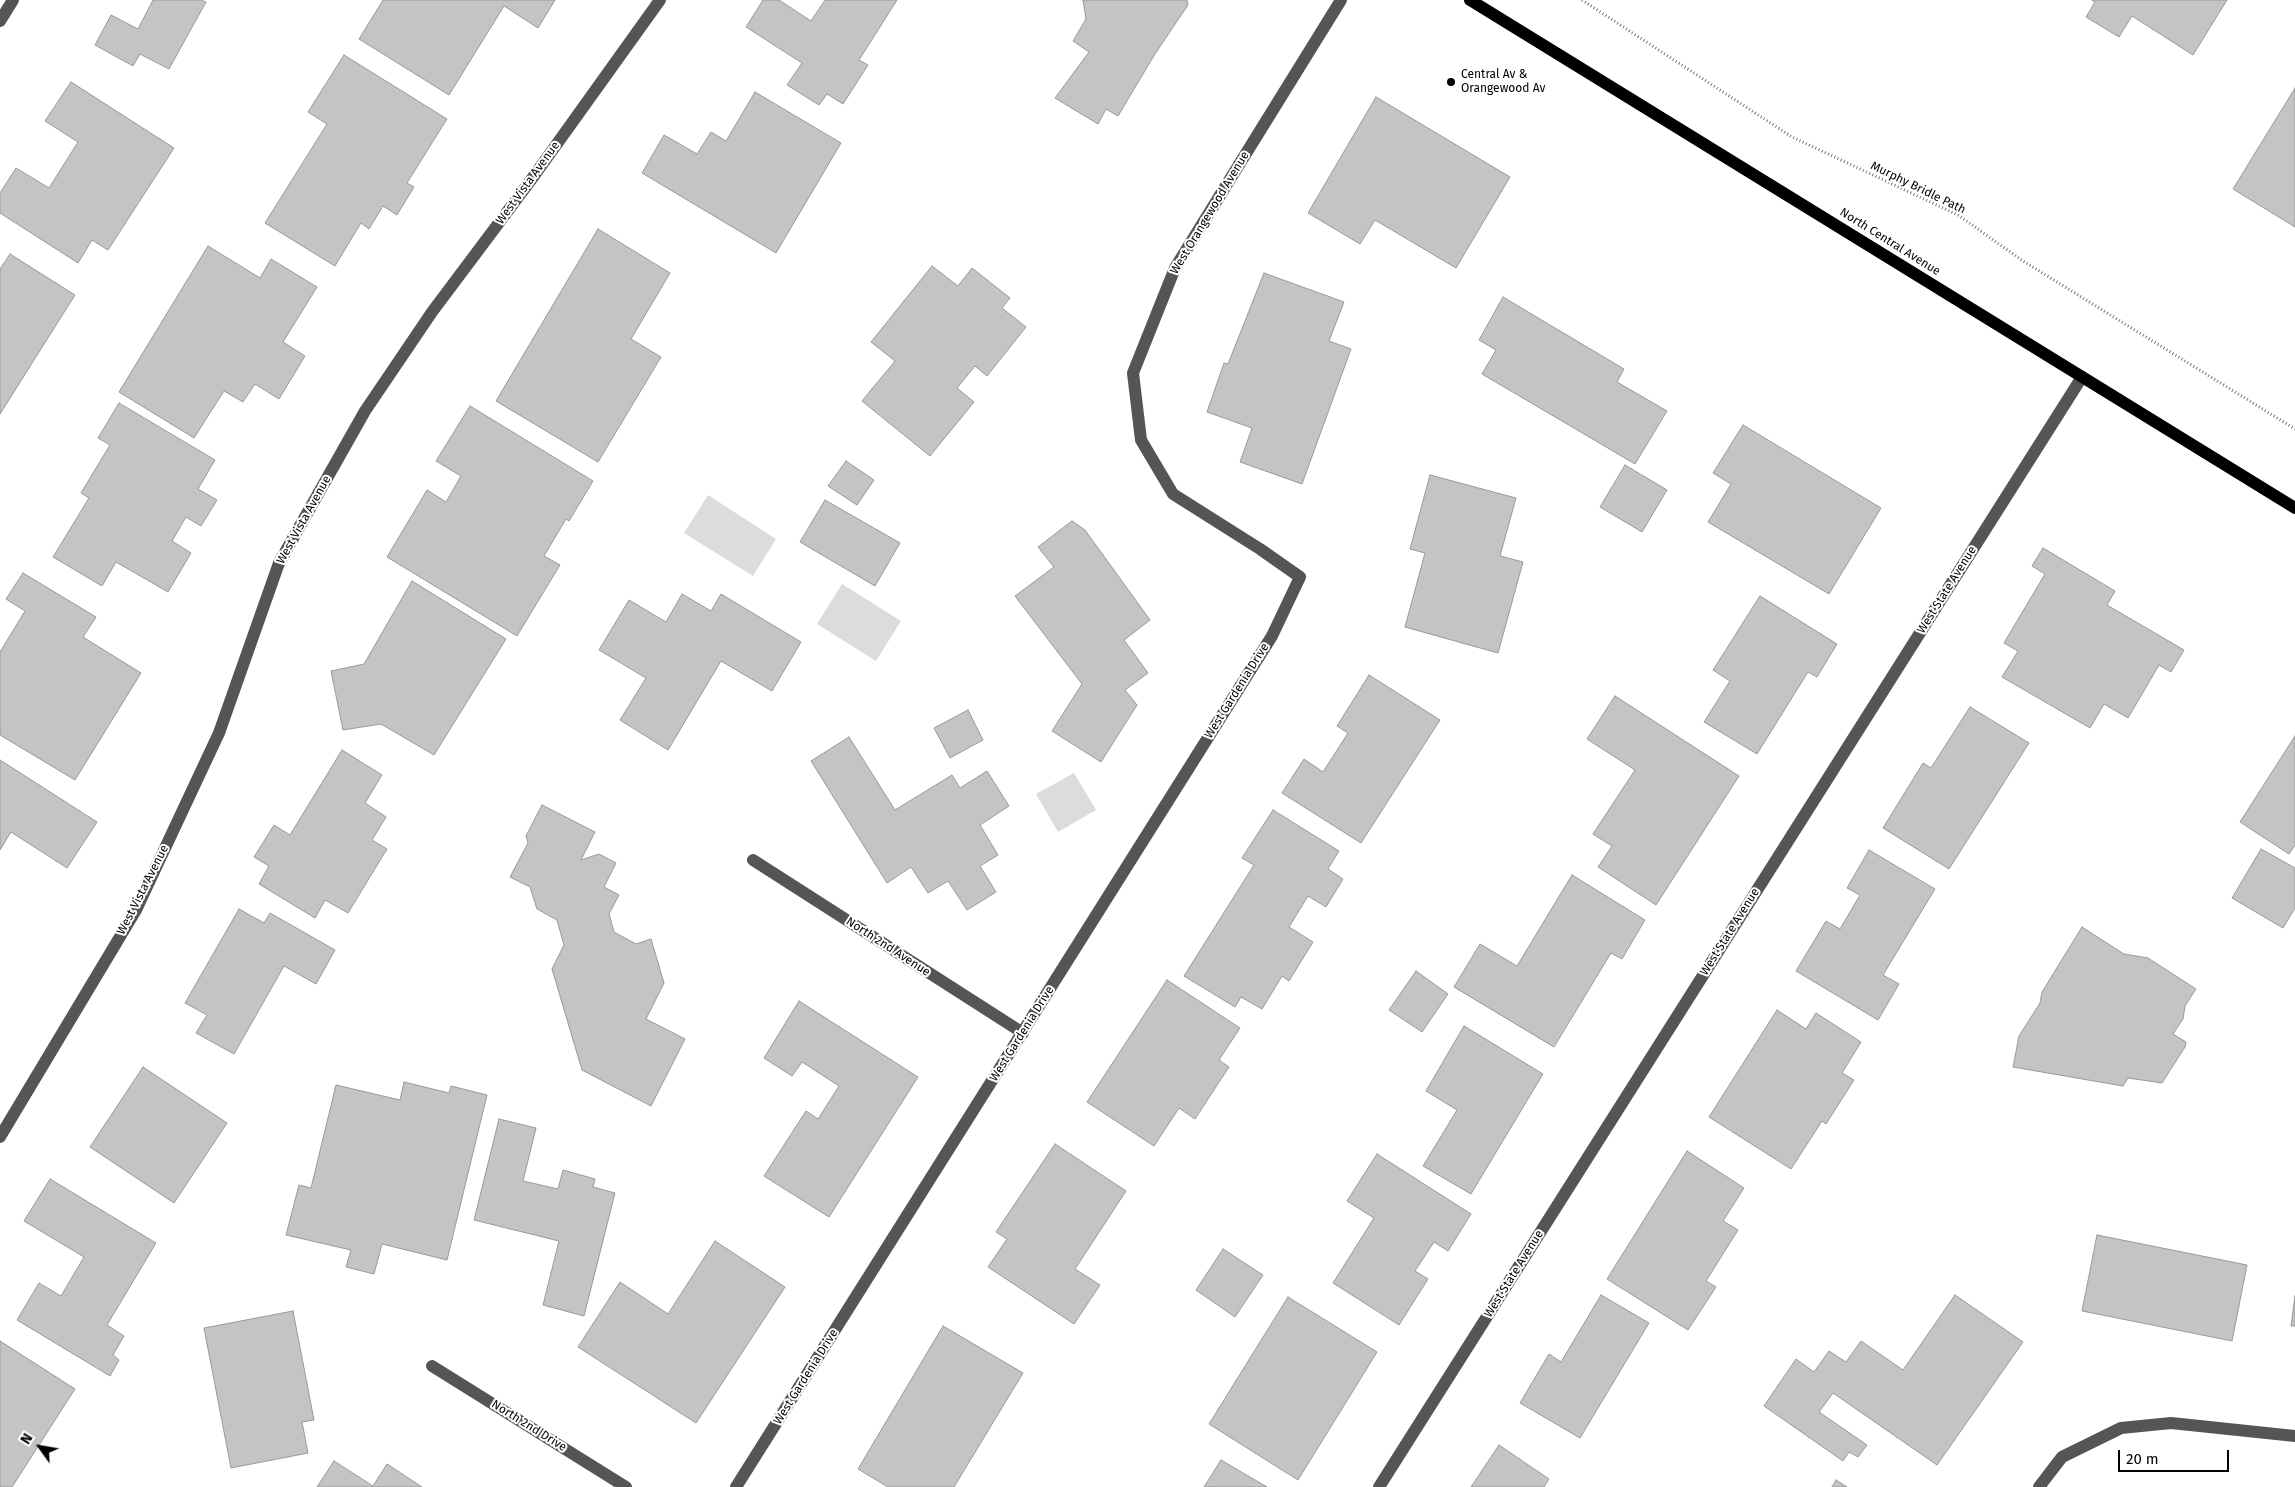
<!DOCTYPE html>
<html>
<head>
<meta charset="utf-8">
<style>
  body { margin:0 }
  #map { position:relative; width:2295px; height:1487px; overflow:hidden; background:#fff; font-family:"Fira Sans",sans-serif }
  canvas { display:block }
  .north { position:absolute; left:15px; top:1422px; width:50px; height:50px; -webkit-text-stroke:4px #fff; paint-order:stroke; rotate:302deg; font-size:14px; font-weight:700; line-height:20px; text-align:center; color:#000 }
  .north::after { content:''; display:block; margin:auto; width:18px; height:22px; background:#000; clip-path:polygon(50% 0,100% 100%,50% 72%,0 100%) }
  .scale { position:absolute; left:2118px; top:1450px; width:111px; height:22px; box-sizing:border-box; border:2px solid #000; border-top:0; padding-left:6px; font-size:15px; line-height:18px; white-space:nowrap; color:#000; -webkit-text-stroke:4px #fff; paint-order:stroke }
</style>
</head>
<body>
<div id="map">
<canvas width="2295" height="1487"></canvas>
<div class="north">N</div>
<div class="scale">20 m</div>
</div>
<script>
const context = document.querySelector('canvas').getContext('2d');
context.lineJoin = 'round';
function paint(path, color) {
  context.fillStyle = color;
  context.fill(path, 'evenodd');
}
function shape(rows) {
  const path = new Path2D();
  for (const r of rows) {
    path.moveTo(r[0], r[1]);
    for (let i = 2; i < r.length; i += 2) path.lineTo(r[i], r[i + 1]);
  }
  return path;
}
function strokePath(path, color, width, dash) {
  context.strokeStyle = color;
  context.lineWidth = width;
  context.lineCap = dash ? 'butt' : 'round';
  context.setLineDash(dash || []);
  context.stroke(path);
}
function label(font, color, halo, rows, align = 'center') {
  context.font = font + ' "Fira Sans",sans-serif';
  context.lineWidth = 4;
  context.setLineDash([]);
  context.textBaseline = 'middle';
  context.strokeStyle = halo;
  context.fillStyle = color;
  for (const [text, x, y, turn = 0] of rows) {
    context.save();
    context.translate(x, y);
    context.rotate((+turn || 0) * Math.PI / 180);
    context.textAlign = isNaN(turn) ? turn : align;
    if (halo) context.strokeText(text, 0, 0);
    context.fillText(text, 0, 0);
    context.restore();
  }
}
const green = shape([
  [708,495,776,539,753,576,684,533],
  [842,584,901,621,876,661,817,624],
  [1074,773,1096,810,1058,832,1036,794]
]);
const building = shape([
  [153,0,201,0,206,2,169,69,140,54,133,66,95,45,111,15,138,29,153,0],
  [383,0,555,0,538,28,504,6,449,95,359,39,383,0],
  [763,0,779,0,811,21,825,0,897,0,859,60,868,65,843,104,827,94,819,105,787,85,802,63,746,27,763,0],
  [1083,0,1187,0,1188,5,1155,54,1118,116,1106,109,1098,124,1055,98,1089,52,1073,41,1086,19,1083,0],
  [2092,0,2227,0,2193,55,2132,16,2119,37,2086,17,2095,2,2092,0],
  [344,55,447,119,407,183,414,187,397,215,383,206,369,229,361,223,335,266,265,223,327,124,308,112,344,55],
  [71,82,174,148,108,250,92,240,78,263,0,213,0,193,16,168,49,188,78,142,45,121,71,82],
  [2295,88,2295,227,2233,189,2295,88],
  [755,92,841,143,776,253,642,173,664,135,697,154,711,132,726,141,755,92],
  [1376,97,1510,177,1456,268,1375,220,1360,244,1308,213,1376,97],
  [598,229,670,273,631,339,661,357,598,462,496,401,598,229],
  [208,246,260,278,271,259,317,287,283,342,305,356,279,399,255,384,243,402,224,391,194,438,119,392,208,246],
  [10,254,75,295,0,414,0,269,10,254],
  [932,266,958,286,972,268,1010,298,1002,308,1026,327,987,376,975,366,957,388,974,402,930,456,862,401,895,361,871,342,932,266],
  [1264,273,1344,302,1329,341,1351,349,1302,484,1240,462,1252,428,1207,412,1224,363,1228,364,1264,273],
  [1503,297,1624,369,1617,382,1667,411,1635,464,1482,374,1496,350,1479,340,1503,297],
  [119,403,215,460,198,489,217,500,201,526,186,517,172,541,191,553,168,592,116,562,102,586,53,557,89,498,81,493,110,445,98,438,119,403],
  [470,406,593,481,569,521,566,519,544,556,560,565,517,636,387,557,427,490,446,502,461,476,436,461,470,406],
  [1743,425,1881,508,1829,594,1708,522,1731,484,1713,473,1743,425],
  [846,461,874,480,857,505,828,486,846,461],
  [1625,465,1667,490,1642,532,1600,507,1625,465],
  [1430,475,1516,498,1500,556,1523,562,1498,653,1405,627,1425,553,1410,549,1430,475],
  [825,500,900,543,875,586,800,542,825,500],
  [1072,521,1085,530,1150,620,1124,640,1148,673,1125,690,1137,705,1101,762,1052,731,1082,684,1015,596,1054,567,1038,547,1072,521],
  [2043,548,2115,591,2107,605,2184,650,2171,672,2159,665,2128,718,2104,704,2090,728,2002,677,2018,651,2004,643,2045,574,2032,566,2043,548],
  [23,573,96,617,83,637,141,673,75,780,0,735,0,652,25,611,6,599,23,573],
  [412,581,506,639,434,755,381,724,343,730,331,671,364,664,412,581],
  [682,594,711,611,721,594,801,642,772,691,721,661,668,750,620,720,646,678,599,650,629,600,666,622,682,594],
  [1760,596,1837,644,1817,677,1808,672,1757,754,1704,722,1730,681,1713,670,1760,596],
  [1369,675,1440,720,1361,843,1282,793,1304,759,1323,772,1348,733,1337,726,1369,675],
  [1615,696,1739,776,1656,905,1598,867,1612,846,1593,834,1635,770,1587,739,1615,696],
  [1970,707,2029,743,1949,869,1883,828,1923,763,1931,768,1970,707],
  [968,710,983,740,950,758,934,728,968,710],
  [2295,736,2295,845,2289,854,2240,822,2295,736],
  [849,737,895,810,952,775,960,788,987,771,1009,806,980,825,998,855,980,866,996,892,967,910,948,881,928,893,911,867,887,883,811,761,849,737],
  [342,750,382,775,365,803,386,817,372,840,387,849,348,913,325,900,315,918,259,884,269,866,254,857,274,825,290,835,342,750],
  [0,760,97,822,67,868,11,832,0,850,0,760],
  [542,805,595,832,581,860,599,854,616,863,604,887,619,895,609,914,614,932,636,944,651,939,664,983,646,1019,685,1039,651,1106,582,1070,552,969,564,945,557,920,537,909,530,887,510,877,528,843,526,836,542,805],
  [1273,810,1339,851,1328,869,1343,879,1326,907,1308,896,1289,927,1313,942,1289,981,1282,976,1262,1009,1241,997,1235,1007,1184,976,1254,865,1242,858,1273,810],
  [2261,849,2295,868,2295,908,2283,928,2232,898,2261,849],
  [1869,850,1935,889,1883,975,1899,984,1878,1020,1796,971,1826,921,1840,929,1860,895,1847,888,1869,850],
  [1572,875,1645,920,1622,959,1611,953,1554,1047,1454,987,1480,944,1517,966,1572,875],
  [239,909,264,923,270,913,335,950,316,984,284,966,234,1054,196,1033,207,1015,185,1003,239,909],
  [2082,927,2124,954,2148,958,2196,989,2185,1006,2183,1019,2173,1034,2186,1042,2185,1047,2162,1083,2128,1078,2123,1086,2013,1067,2019,1036,2040,1003,2042,992,2082,927],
  [1416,971,1448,994,1422,1032,1389,1010,1416,971],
  [1167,980,1240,1028,1219,1060,1229,1067,1195,1119,1179,1108,1154,1146,1087,1102,1167,980],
  [799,1001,918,1077,829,1217,764,1176,806,1111,818,1119,839,1086,802,1062,792,1076,764,1058,799,1001],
  [1777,1010,1806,1029,1816,1013,1861,1042,1842,1073,1854,1080,1826,1124,1822,1121,1791,1169,1709,1117,1777,1010],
  [1464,1026,1543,1074,1471,1194,1423,1166,1457,1110,1426,1091,1464,1026],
  [143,1067,227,1123,174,1203,90,1147,143,1067],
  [404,1082,449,1093,451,1086,487,1095,447,1260,382,1244,374,1274,346,1267,351,1250,286,1235,299,1185,311,1188,336,1085,400,1100,404,1082],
  [499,1119,536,1128,523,1181,558,1189,563,1170,595,1179,593,1187,615,1193,584,1316,543,1305,559,1241,474,1220,499,1119],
  [1055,1144,1126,1191,1075,1269,1100,1285,1074,1324,988,1267,1007,1239,996,1232,1055,1144],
  [1687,1151,1744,1188,1723,1221,1738,1230,1706,1281,1716,1287,1688,1330,1607,1279,1687,1151],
  [1377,1154,1471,1214,1448,1251,1434,1242,1415,1271,1428,1279,1399,1325,1333,1283,1374,1218,1347,1201,1377,1154],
  [50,1179,156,1243,107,1325,124,1336,113,1355,119,1360,110,1376,17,1320,39,1283,61,1296,84,1257,24,1221,50,1179],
  [2097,1235,2247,1265,2232,1341,2082,1311,2097,1235],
  [715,1241,785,1287,696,1423,578,1347,620,1282,668,1314,715,1241],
  [1223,1249,1263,1275,1235,1317,1196,1290,1223,1249],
  [1601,1295,1649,1323,1580,1438,1520,1403,1549,1354,1561,1362,1601,1295],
  [1955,1295,2023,1342,1937,1465,1833,1393,1819,1412,1867,1445,1858,1457,1849,1452,1843,1461,1764,1406,1796,1359,1814,1372,1829,1351,1846,1362,1861,1341,1903,1370,1955,1295],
  [2295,1296,2295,1326,2291,1326,2295,1296],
  [1288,1297,1377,1352,1298,1480,1209,1424,1288,1297],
  [293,1311,314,1420,302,1422,308,1453,231,1468,204,1328,293,1311],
  [943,1326,1023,1373,954,1487,888,1487,858,1469,943,1326],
  [0,1341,75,1389,12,1487,0,1487,0,1341],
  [1499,1445,1549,1479,1544,1487,1471,1487,1499,1445],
  [1221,1460,1267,1487,1204,1487,1221,1460],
  [334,1461,373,1486,387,1464,422,1487,317,1487,334,1461],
  [1836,1480,1847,1487,1832,1487,1836,1480]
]);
const path = shape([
  [1582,0,1792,137,1958,215,2023,261,2295,429]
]);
const minor = shape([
  [0,21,13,0],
  [753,860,1023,1033],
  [0,1137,136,910,219,733,279,563,365,411,432,312,531,180,660,0],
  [432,1366,626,1487],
  [736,1487,1272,636,1300,577,1260,549,1173,494,1141,440,1133,373,1175,268,1341,0],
  [1379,1487,2082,377],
  [2039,1487,2062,1457,2121,1428,2171,1423,2295,1436]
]);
const major = shape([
  [1470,0,2295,508]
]);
const markers = [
  [1451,82,5,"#000"]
];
const poiNames = [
  ["Central Av &",1461,75],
  ["Orangewood Av",1461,89]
];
const streetNames = [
  ["West Vista Avenue",528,183,-54],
  ["Murphy Bridle Path",1918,188,26],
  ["West Orangewood Avenue",1210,213,-59],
  ["North Central Avenue",1890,242,32],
  ["West Vista Avenue",304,520,-61],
  ["West State Avenue",1947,590,-58],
  ["West Gardenia Drive",1237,691,-58],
  ["West Vista Avenue",143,890,-63],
  ["West State Avenue",1730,932,-58],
  ["North 2nd Avenue",888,947,33],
  ["West Gardenia Drive",1022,1034,-58],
  ["West State Avenue",1514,1274,-58],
  ["West Gardenia Drive",806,1377,-58],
  ["North 2nd Drive",529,1426,32]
];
paint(green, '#dcdcdc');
paint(building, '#c4c4c4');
strokePath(building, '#999', 1);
strokePath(path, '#777', 3, [1, 2.5]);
strokePath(minor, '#555', 12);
strokePath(major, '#000', 12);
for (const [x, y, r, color] of markers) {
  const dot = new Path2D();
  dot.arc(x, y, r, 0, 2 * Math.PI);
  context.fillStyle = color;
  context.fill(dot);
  strokePath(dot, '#fff', 2);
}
label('12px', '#000', '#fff', poiNames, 'left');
label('12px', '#000', '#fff', streetNames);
</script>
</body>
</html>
